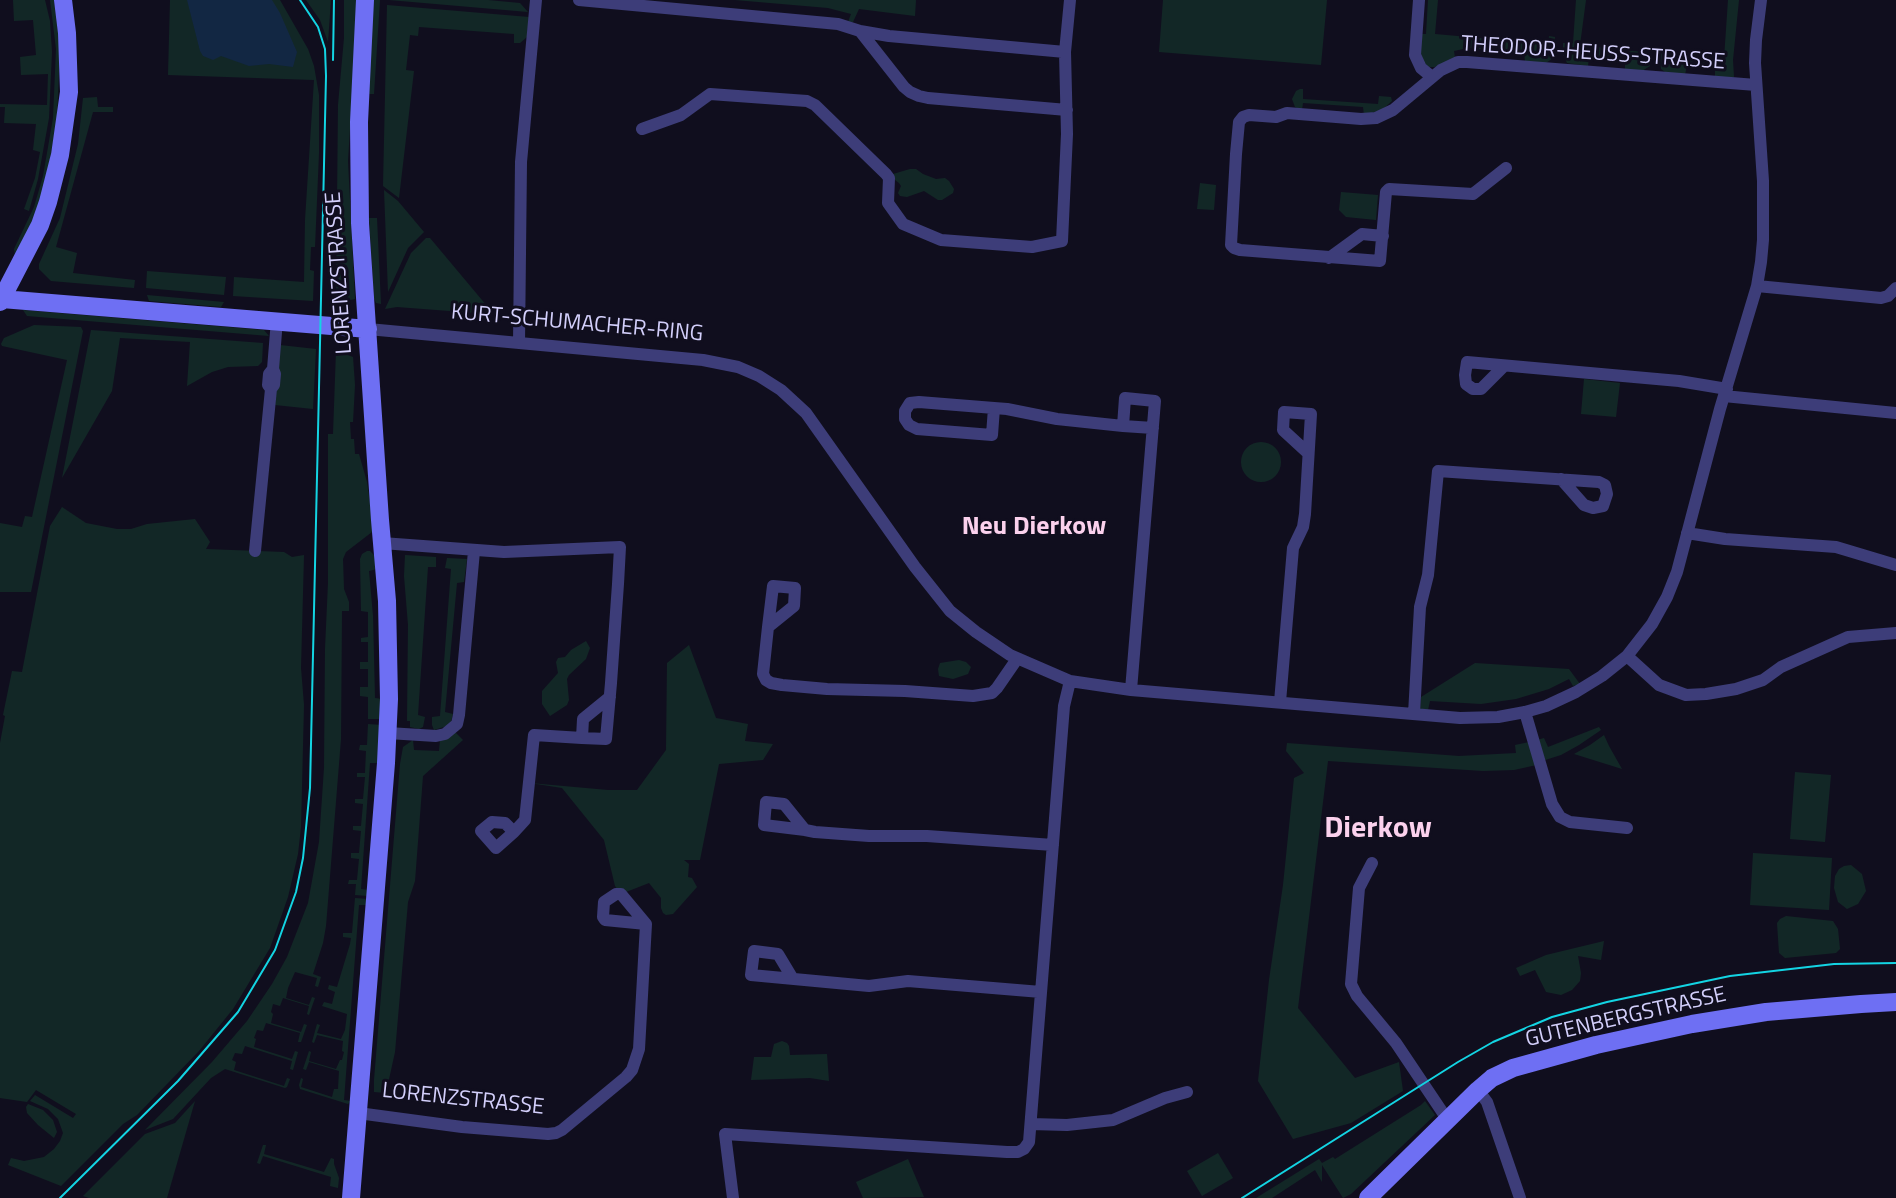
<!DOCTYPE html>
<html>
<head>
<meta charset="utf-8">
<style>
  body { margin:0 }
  canvas { display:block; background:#100e1e }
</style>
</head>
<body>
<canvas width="1896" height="1198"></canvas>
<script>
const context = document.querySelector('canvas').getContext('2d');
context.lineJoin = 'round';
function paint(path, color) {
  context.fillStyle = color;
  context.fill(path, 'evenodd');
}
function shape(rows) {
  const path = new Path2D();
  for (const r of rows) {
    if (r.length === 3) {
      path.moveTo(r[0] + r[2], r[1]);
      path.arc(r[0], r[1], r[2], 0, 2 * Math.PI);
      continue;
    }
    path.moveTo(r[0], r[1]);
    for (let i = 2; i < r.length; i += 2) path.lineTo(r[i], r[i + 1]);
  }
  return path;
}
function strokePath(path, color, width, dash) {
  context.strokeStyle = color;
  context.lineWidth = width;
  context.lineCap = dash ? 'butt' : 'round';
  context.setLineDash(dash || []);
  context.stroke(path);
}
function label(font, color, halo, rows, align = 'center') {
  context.font = font + ' "Titillium Web",sans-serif';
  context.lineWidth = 6;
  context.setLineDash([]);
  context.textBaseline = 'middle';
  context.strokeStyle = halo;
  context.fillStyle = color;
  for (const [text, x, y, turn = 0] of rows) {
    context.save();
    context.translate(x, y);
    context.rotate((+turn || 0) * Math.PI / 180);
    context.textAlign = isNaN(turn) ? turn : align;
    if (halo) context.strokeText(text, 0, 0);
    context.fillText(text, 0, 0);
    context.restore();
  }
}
const green = shape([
  [13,0,45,0,50,21,52,52,49,118,38,179,29,211,24,209,35,178,40,152,33,150,36,124,4,123,5,107,0,107,0,104,47,105,48,74,21,75,20,57,36,55,33,20,14,21],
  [50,0,54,0,60,48,57,119,47,176,38,209,15,256,14,249,34,207,43,176,53,118,56,49],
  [170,0,280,0,308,49,314,66,319,95,319,153,315,247,311,247,310,270,314,271,313,301,233,296,234,277,304,282,305,220,314,80,168,75],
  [306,0,331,0,328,42,320,20],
  [344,0,358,0,348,161,355,299,336,303,338,105,344,38],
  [373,0,380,0,374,94,366,94],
  [389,0,488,0,520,3,528,12],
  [735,0,916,0,915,16,859,9,853,22,848,22,851,14,828,8],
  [1163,0,1327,0,1321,65,1159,52],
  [1428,0,1438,0,1435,34,1548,44,1549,36,1555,37,1553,58,1546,63,1525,61,1524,52,1468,48,1454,51,1455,58,1435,67,1429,67,1422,63,1418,34,1426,34],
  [1576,0,1586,0,1580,45,1651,53,1650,66,1642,71,1625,70,1625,60,1589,57,1588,66,1567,63,1563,54,1563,43,1573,43],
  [1728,0,1739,0,1733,60,1734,77,1715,77,1715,68,1687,65,1685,75,1665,72,1661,69,1660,53,1724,59],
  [387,5,529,17,527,37,520,43,514,43,514,34,419,27,418,36,410,35,406,70,414,71,399,198,383,186],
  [1300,89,1303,89,1303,99,1378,104,1379,96,1391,97,1392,101,1382,110,1364,115,1363,107,1303,103,1302,110,1295,107,1292,99,1296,91],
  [97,97,98,107,113,107,113,112,93,112,56,247,77,253,73,273,135,280,134,288,51,281,39,269,39,264,60,218,78,144,83,98],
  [910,169,916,169,923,174,936,179,945,178,949,181,954,189,953,193,942,200,938,200,924,191,907,197,900,196,898,193,901,186,899,183,895,180,893,174],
  [1200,183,1216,185,1214,210,1197,209],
  [384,190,398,201,424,232,408,248,388,292],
  [1341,192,1378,195,1376,220,1346,217,1339,210],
  [369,218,377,218,381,304,376,303,374,298],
  [426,238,430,238,492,312,489,314,397,307,385,309,411,253],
  [147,271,226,277,224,295,146,288],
  [147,295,224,302,221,307,149,301],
  [23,310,264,330,269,336,27,316],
  [34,325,81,327,83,331,31,592,0,592,0,523,22,527,25,516,32,517,67,360,2,346,1,344,4,338],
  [91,330,263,343,262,362,258,366,228,367,212,372,187,386,190,342,120,338,112,391,62,478],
  [280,345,316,349,313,409,275,405],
  [336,351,353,357,355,385,353,422,350,422,351,439,354,439,355,454,359,454,367,482,374,529,372,532,346,552,343,559,344,589,349,602,349,611,342,611,341,739,326,926,323,943,313,974,321,977,318,987,315,986,317,978,295,972,288,988,286,998,309,1005,312,997,315,998,309,1015,307,1014,309,1006,283,998,280,1006,273,1004,271,1012,273,1014,271,1023,301,1032,304,1024,307,1025,301,1042,298,1042,300,1033,266,1023,263,1031,257,1030,254,1038,256,1039,254,1047,292,1059,295,1051,298,1052,293,1070,290,1069,292,1061,245,1046,242,1054,235,1053,232,1060,236,1062,234,1070,284,1086,287,1078,290,1079,287,1087,285,1088,225,1069,211,1078,173,1119,145,1130,212,1062,247,1021,272,984,287,957,308,903,319,842,324,768,325,649,328,583,328,434,333,434],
  [1584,379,1620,383,1616,417,1581,414],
  [1261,462,20],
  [62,507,86,523,117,529,131,529,147,524,195,519,210,542,206,549,284,552,292,557,304,555,301,668,304,705,301,827,298,854,288,897,270,948,233,1009,199,1051,137,1115,123,1124,61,1186,8,1165,11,1158,24,1161,44,1157,54,1149,60,1141,63,1133,58,1119,48,1109,30,1101,35,1095,73,1118,76,1114,36,1090,27,1102,0,1098,0,743,5,716,3,715,12,671,22,672,50,526],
  [367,551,370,551,377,558,377,569,369,571,373,616,375,698,383,699,382,719,368,719,368,697,360,696,360,687,368,687,368,669,360,669,360,662,368,662,368,642,361,642,361,638,368,637,368,612,361,611,360,559,362,554],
  [405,555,436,557,436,567,428,567,418,715,425,717,423,727,419,729,410,727,410,721,407,721,408,625,404,576],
  [447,558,467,559,464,582,457,583,445,712,453,714,451,722,447,726,434,730,432,725,432,717,440,716,451,569,445,568],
  [586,641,590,648,586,659,569,675,567,679,569,700,567,705,550,716,542,704,542,691,558,673,556,662,558,658,565,657,571,650],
  [689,645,716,718,748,724,745,741,773,744,763,760,719,764,700,860,684,860,689,864,688,877,692,878,697,887,673,914,666,915,663,913,661,908,661,898,649,883,621,894,615,886,604,840,562,788,530,783,608,790,637,790,666,750,667,663],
  [959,660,966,662,971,667,968,674,953,679,939,676,938,669,940,663],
  [1475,663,1569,669,1580,684,1573,686,1569,679,1549,689,1516,699,1481,704,1430,701,1428,710,1420,709,1421,697],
  [368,724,382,725,379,763,370,763,361,889,369,890,368,896,355,895,356,884,348,884,349,880,357,880,359,859,351,858,351,853,359,853,361,831,353,830,353,826,361,826,363,804,355,803,355,799,363,799,365,777,357,777,357,773,365,773,366,751,359,750,360,745,367,745],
  [1599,727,1601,730,1579,745,1561,755,1542,761,1537,740,1544,738,1548,747],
  [455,732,463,740,423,776,415,881,408,902,395,1052,386,1093,374,1092,374,1080,400,764,403,747,413,740,414,750,439,751,440,740],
  [1604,735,1609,746,1622,769,1574,754,1590,745],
  [1534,741,1541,764,1514,770,1483,771,1328,761,1298,1008,1355,1078,1399,1062,1403,1091,1351,1123,1293,1139,1258,1081,1269,980,1283,885,1294,778,1304,773,1286,751,1287,743,1459,756,1516,753,1515,745],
  [1795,772,1831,775,1825,842,1790,839],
  [1753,853,1832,858,1829,910,1750,905],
  [1851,865,1862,874,1866,891,1858,904,1847,909,1838,902,1834,888,1835,876,1839,869,1844,866],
  [355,898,368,899,368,905,359,905,344,1100,351,1101,348,1104,300,1089,299,1085,301,1078,303,1079,301,1087,332,1097,334,1089,338,1089,339,1071,309,1062,306,1070,303,1069,309,1051,311,1052,309,1061,336,1069,340,1060,342,1060,344,1052,342,1051,343,1041,317,1035,314,1043,312,1042,317,1024,320,1025,317,1033,341,1039,345,1030,347,1014,322,1006,324,1002,332,1004,335,992,328,989,329,985,337,987,350,944,351,938,343,937,343,933,352,933],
  [1786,916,1833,921,1838,929,1840,949,1836,953,1785,958,1779,953,1777,923,1780,919],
  [1604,941,1601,960,1578,956,1581,973,1580,981,1572,990,1561,995,1546,992,1535,970,1520,976,1516,968,1546,955],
  [782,1041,787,1043,789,1046,790,1055,827,1054,829,1081,810,1078,751,1080,754,1057,771,1057,774,1044],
  [195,1101,167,1198,89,1198,83,1196,145,1134,175,1123],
  [1425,1101,1435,1115,1351,1194,1343,1198,1322,1165,1322,1182,1315,1170,1272,1198,1256,1198,1319,1159,1322,1163,1333,1157,1335,1159,1421,1105],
  [28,1104,43,1110,53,1120,57,1132,54,1138,38,1125,27,1113,26,1107],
  [263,1145,266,1145,264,1154,324,1172,331,1158,334,1159,334,1164,339,1178,338,1188,330,1186,331,1177,263,1156,260,1164,257,1163],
  [1218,1153,1233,1178,1202,1196,1187,1171],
  [908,1159,924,1197,863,1198,856,1182]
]);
const water = shape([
  [187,0,272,0,280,13,297,52,293,67,269,64,249,66,221,56,213,60,203,56,200,51]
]);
const street = shape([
  [579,0,838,24,860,31,889,36,1065,52],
  [1419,0,1415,55,1421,68,1432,77],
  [860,31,904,87,910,92,919,96,928,98,1067,110],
  [642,129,681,115,710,94,807,101,815,105,886,174,889,178,888,203,903,224,941,240,1032,247,1062,241,1067,134,1065,52,1070,0],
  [1506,168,1473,194,1389,189,1386,192,1380,261,1240,250,1234,248,1231,245,1236,154,1239,122,1243,117,1249,115,1276,117,1287,113,1361,119,1376,118,1393,110,1441,70,1458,62,1467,62,1756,85],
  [1329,258,1362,234,1383,236],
  [1757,286,1881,298,1888,296,1896,288],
  [368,329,703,360,738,367,759,376,781,390,806,413,915,567,950,611,976,632,1010,655,1070,681,1131,690,1460,718,1498,717,1525,712,1546,706,1576,692,1602,676,1627,656,1652,624,1667,597,1677,572,1720,409,1757,286,1761,262,1763,240,1763,181,1755,63,1756,40,1761,0],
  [519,343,521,162,536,0],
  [1504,366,1481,389,1473,389,1466,384,1465,375,1467,362,1545,369,1679,381,1727,389],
  [273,369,269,374,268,385,271,389,274,385,275,374,273,369,277,320],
  [1724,396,1896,413],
  [994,408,992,435,917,429,909,425,905,419,905,411,910,403,919,402,994,408,1007,409,1057,419,1123,426],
  [1687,533,1725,539,1836,547,1896,565],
  [382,543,504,552,620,547,618,584,611,683,606,739,582,738,583,719,610,697],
  [255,551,271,389],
  [768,627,773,586,795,588,794,606,768,627,763,674,766,680,771,683,782,685,827,689,905,691,973,696,992,693,997,688,1017,659],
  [1627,656,1659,685,1686,695,1706,694,1736,689,1763,680,1781,667,1848,637,1896,633],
  [1131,690,1155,401,1125,398,1123,426,1153,428],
  [1280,702,1293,548,1303,527,1305,514,1311,414,1284,412,1283,430,1308,453],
  [1525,712,1552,804,1560,817,1570,822,1627,828],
  [1414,714,1420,607,1428,575,1438,471,1599,482,1605,485,1607,494,1603,506,1593,508,1584,505,1561,479],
  [388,733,436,736,445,734,457,724,459,715,474,551],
  [805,830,764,825,766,802,784,804,805,830,815,832,869,836,927,836,1053,845],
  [514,832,505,823,492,822,481,831,496,848,514,832,525,820,534,735,582,738],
  [1372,863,1359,888,1351,984,1357,996,1396,1043,1447,1119],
  [793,979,778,954,754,951,751,975,869,986,908,981,1041,992],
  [1478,1090,1487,1102,1520,1198],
  [358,1113,462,1127,548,1134,556,1133,562,1130,626,1077,632,1070,639,1049,646,924,621,894,616,894,604,902,603,917,605,920,646,924],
  [1031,1124,1067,1125,1113,1120,1165,1098,1187,1092],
  [733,1198,725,1134,1007,1152,1018,1152,1024,1149,1029,1142,1064,706,1070,681]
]);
const secondary = shape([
  [2,299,368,329],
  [0,302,40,225,48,202,60,155,69,92,67,33,63,0],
  [351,1198,386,763,389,699,387,601,380,520,360,223,359,122,365,0],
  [1368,1198,1478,1090,1492,1078,1513,1068,1596,1045,1692,1024,1766,1012,1861,1004,1896,1002]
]);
const tram = shape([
  [333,60,334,0],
  [60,1198,178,1081,238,1012,275,950,296,892,303,858,310,788,326,76,325,49,318,27,300,0],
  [1242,1198,1458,1062,1493,1042,1552,1017,1607,1002,1730,976,1834,964,1896,963]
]);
const streetNames = [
  ["THEODOR-HEUSS-STRASSE",1593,54,4],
  ["LORENZSTRASSE",340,273,-94],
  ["KURT-SCHUMACHER-RING",577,324,5],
  ["GUTENBERGSTRASSE",1626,1018,-13],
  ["LORENZSTRASSE",463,1100,6]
];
const quarterNames = [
  ["Neu Dierkow",1034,528]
];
const districtNames = [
  ["Dierkow",1378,830]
];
paint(green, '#122726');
paint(water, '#122743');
strokePath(street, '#3d3d79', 12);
strokePath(secondary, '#6e6ff3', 18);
strokePath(tram, '#13d4e3', 2);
label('22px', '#d3cffb', '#100e1e', streetNames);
label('bold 26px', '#fbd1ed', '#100e1e', quarterNames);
label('bold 30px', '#fbd1ed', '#100e1e', districtNames);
</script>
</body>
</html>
